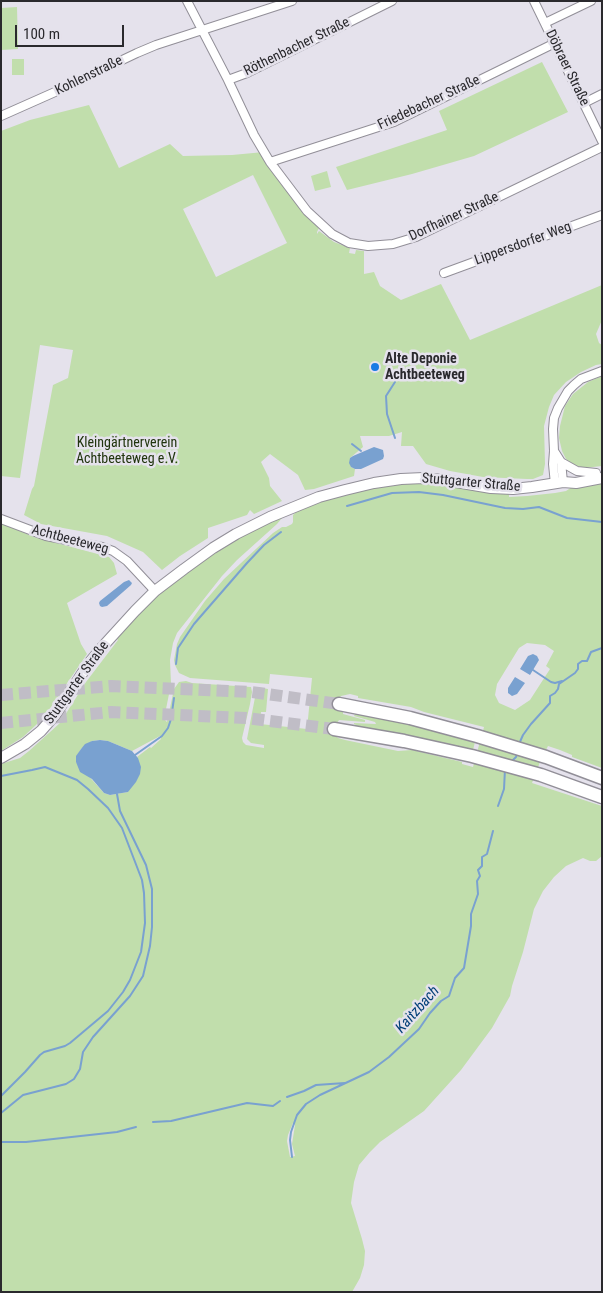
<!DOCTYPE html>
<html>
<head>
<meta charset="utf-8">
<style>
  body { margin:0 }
  #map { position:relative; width:603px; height:1293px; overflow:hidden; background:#e5e2ec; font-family:"Roboto Condensed",sans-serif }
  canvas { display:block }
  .frame { position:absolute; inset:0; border:2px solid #2a292d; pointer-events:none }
  .scale { position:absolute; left:15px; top:25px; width:109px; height:22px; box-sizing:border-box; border:2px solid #2a292d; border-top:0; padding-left:6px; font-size:15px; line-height:18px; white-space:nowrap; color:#2a292d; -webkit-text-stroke:4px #e5e2ec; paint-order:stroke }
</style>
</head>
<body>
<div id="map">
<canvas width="603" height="1293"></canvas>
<div class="frame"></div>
<div class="scale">100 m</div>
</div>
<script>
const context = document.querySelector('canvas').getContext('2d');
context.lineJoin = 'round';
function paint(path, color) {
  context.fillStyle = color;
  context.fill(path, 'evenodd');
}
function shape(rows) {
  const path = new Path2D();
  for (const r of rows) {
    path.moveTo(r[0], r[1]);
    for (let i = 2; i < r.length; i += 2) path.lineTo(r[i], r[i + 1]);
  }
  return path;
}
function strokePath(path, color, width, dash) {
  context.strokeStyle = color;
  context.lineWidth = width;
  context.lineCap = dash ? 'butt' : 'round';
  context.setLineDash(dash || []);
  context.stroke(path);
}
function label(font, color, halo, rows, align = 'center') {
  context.font = font + ' "Roboto Condensed",sans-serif';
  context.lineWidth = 5;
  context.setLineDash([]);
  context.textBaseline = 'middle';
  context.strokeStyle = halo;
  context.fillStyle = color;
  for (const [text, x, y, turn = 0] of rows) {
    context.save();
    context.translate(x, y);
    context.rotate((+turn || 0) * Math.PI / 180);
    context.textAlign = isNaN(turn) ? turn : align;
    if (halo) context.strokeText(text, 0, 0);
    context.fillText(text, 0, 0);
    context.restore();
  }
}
const green = shape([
  [17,7,18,49,1,50,1,8],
  [12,59,24,59,24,75,12,75],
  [542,62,568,112,474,156,412,174,347,190,336,167,447,130,439,111],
  [89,105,119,168,170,144,183,156,232,155,264,152,321,224,317,232,317,234,319,231,334,242,350,248,349,253,355,254,356,250,364,251,364,274,374,272,380,286,401,300,441,284,470,340,602,285,602,320,596,334,599,343,602,345,602,364,596,365,581,372,566,382,554,395,549,407,544,426,545,464,543,475,533,479,527,479,483,477,450,471,426,464,413,446,401,446,402,432,389,436,360,436,363,447,350,458,351,467,355,469,354,476,314,489,305,490,298,475,270,454,261,462,269,478,270,486,282,501,254,514,250,510,247,515,208,528,208,538,180,556,162,570,143,552,107,536,41,524,24,515,32,489,34,486,53,385,68,378,73,350,40,345,20,478,1,476,1,131,30,120],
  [253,175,287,243,216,277,183,209],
  [327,171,331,187,315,191,311,176],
  [602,376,602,466,584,468,574,465,566,459,562,451,559,438,560,426,565,406,573,394,588,382],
  [424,481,484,491,509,494,509,497,527,496,555,493,566,491,572,487,602,481,602,768,572,757,572,755,560,750,548,746,540,762,532,783,602,806,602,856,596,861,590,861,583,858,566,866,554,877,543,891,534,909,523,952,512,986,510,996,492,1028,461,1070,424,1111,380,1142,370,1152,359,1165,354,1182,351,1203,362,1239,365,1251,364,1265,360,1278,352,1292,1,1292,1,764,20,758,29,751,60,723,86,682,118,640,115,637,142,609,172,582,233,540,281,516,282,518,277,524,237,560,222,576,177,633,173,643,170,660,171,684,164,719,167,722,174,689,179,682,186,681,192,683,251,687,252,692,250,704,242,738,243,742,246,745,264,748,264,745,251,743,247,739,257,687,268,689,266,712,261,712,260,724,307,729,312,678,270,674,269,684,190,678,179,673,175,665,174,660,177,644,180,637,205,601,224,579,273,533,282,527,286,527,292,524,293,522,293,515,300,508,329,498,376,487],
  [527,643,545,645,554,651,546,666,550,669,530,700,515,710,499,703,495,695,497,684,519,648],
  [350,694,358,696,358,698,411,707,424,712,484,727,473,767,462,764,462,762,412,750,398,751,345,740,338,738,334,734,336,725,339,720,365,722,365,720,343,714,343,711,337,701,341,696],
  [160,736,161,739,151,748,150,747,137,757,138,758,128,792,110,795,104,793,76,762,77,756,81,749,92,741,100,740,108,741,132,751],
  [293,1123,295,1125,292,1144,295,1156,290,1157,287,1141,288,1135],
  [1,523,34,537,109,557,114,563,117,574,67,603,81,644,87,654,51,707,36,725,23,737,1,751],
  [359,713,400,722,475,742,473,750,403,734,355,727,356,725,354,724,354,723,376,724,375,722,354,716,355,714,359,715]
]);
const water = shape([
  [374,447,383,450,384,456,383,459,361,469,355,469,351,467,349,463,350,458,353,456],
  [129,580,132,583,131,585,107,606,102,607,100,606,99,603,100,601,124,582],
  [533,654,537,656,539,660,530,675,520,669,528,656],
  [515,677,525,683,517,694,512,696,508,693,508,688],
  [100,740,108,741,132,751,138,758,141,767,140,774,136,782,128,792,110,795,104,793,92,779,80,772,76,762,76,756,81,749,85,744,92,741]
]);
const stream = shape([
  [395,438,387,414,386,396,395,382],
  [352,444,361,451],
  [347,506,392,493,419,492,443,495,505,508,523,509,539,507,567,518,602,522],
  [176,664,178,648,194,624,247,563,264,545,281,532],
  [533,670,551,682,555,683,562,681],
  [519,744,523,735,531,724,550,703,550,696,555,693,558,689,559,684,575,673,578,669,578,664,582,661,587,661,591,652,602,648],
  [135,757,135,755,162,736,168,728,171,719,174,698],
  [511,762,516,757,517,754],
  [1,776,32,770,45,767,77,780,88,789,108,808,122,828,142,880,144,893,145,923,141,952,130,980,123,992,108,1011,70,1043,65,1046,44,1052,40,1055,25,1072,1,1096],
  [498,806,504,789,505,769],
  [287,1097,304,1091,316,1085,345,1083],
  [1,1113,23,1095,66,1084,74,1079,80,1069,83,1052,93,1037,130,996,143,976,150,946,152,927,152,889,146,865,120,811,117,794],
  [153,1122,171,1121,247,1103,273,1106,280,1101],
  [2,1142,26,1142,117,1132,136,1127],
  [292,1157,290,1140,291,1132,297,1115,306,1104,320,1095,369,1072,389,1057,419,1029,430,1013,441,1001,449,996,455,978,464,968,471,926,471,914,478,894,477,881,480,876,478,870,482,866,482,857,487,854,493,831]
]);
const highwayTunnel = shape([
  [1,695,111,686,252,692,339,704],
  [1,723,111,712,246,718,334,729]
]);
const minor = shape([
  [187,1,228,80,254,135,270,162,307,211,332,234,349,243,368,246,393,244,416,237,602,147],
  [534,1,602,141],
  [545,23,591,1],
  [228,80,247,73,392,1],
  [584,103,602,94],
  [1,116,55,92,137,53,156,45,292,1],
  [270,162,394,122,555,43],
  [444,273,602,215],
  [554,451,561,462,577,471,596,473],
  [561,462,563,482],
  [555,484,553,464,554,451,553,429,554,418,558,408,568,391,574,385,581,379,602,371],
  [1,519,46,536,102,547,113,551,127,561,155,591]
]);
const major = shape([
  [1,758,25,744,41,731,55,715,89,663,104,645,135,611,155,591,184,569,213,548,236,534,270,517,319,497,345,490,374,483,401,479,424,478,444,480,491,488,513,489,532,487,563,482,576,483,602,478]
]);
const highway = shape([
  [339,704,410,718,477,736,546,757,602,778],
  [334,729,404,741,472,756,541,775,602,797]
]);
const markers = [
  [375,367,5,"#187be4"]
];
const streetNames = [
  ["Röthenbacher Straße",297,47,-26],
  ["Döbraer Straße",567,68,64],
  ["Kohlenstraße",89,76,-26],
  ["Friedebacher Straße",429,103,-25],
  ["Dorfhainer Straße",454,217,-25],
  ["Lippersdorfer Weg",523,244,-20],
  ["Stuttgarter Straße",471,483,5],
  ["Achtbeeteweg",70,540,15],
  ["Stuttgarter Straße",77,683,-54]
];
const poiNames = [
  ["Alte Deponie",385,359],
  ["Achtbeeteweg",385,375]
];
const parkNames = [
  ["Kleingärtnerverein",127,443],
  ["Achtbeeteweg e.V.",127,459]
];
const waterNames = [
  ["Kaitzbach",418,1010,-48]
];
paint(green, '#c1deac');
paint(water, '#79a1d0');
strokePath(stream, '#79a1d0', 2);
strokePath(highwayTunnel, '#c0bdc6', 12, [12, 6]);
strokePath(minor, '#928f98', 10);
strokePath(major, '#928f98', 12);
strokePath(highway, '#928f98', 15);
strokePath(minor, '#fff', 8);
strokePath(major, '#fff', 10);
strokePath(highway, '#fff', 12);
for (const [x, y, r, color] of markers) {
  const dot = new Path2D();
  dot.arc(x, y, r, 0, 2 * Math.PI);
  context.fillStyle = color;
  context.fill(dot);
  strokePath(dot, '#e5e2ec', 2);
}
label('14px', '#2a292d', '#e5e2ec', streetNames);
label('bold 14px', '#2a292d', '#e5e2ec', poiNames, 'left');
label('14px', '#20340d', '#e5e2ec', parkNames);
label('italic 15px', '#023f78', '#e5e2ec', waterNames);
</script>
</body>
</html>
